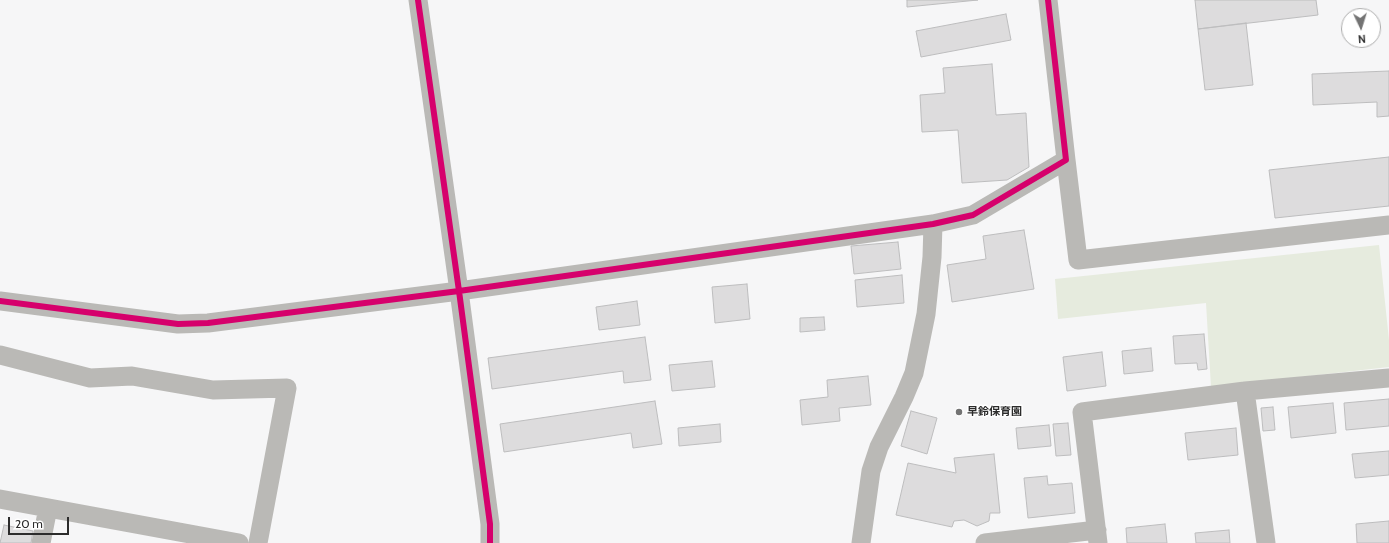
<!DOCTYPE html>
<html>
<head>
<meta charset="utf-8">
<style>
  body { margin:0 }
  #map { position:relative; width:1389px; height:543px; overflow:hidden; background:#f6f6f7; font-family:Cabin,sans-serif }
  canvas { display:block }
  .north { position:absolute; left:1341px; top:8px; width:40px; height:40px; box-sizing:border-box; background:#fff; border:1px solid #ababab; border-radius:50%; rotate:176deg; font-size:11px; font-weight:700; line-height:16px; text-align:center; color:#2c2c2c }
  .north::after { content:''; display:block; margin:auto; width:14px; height:18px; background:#737373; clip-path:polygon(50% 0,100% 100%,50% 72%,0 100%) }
  .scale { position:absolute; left:8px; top:517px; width:61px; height:18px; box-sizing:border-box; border:2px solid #2c2c2c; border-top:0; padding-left:5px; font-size:12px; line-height:14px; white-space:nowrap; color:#2c2c2c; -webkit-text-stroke:3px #fff; paint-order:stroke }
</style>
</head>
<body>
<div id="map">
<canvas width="1389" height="543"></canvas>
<div class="north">N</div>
<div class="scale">20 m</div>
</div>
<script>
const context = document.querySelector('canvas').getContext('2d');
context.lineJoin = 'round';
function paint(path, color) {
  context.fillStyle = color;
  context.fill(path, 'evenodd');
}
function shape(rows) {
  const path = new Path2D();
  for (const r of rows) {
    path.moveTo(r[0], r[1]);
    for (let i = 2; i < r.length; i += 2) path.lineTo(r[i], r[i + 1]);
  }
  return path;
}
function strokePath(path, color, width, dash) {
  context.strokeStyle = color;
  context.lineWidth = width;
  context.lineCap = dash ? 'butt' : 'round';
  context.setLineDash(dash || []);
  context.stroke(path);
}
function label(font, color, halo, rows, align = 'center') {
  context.font = font + ' Cabin,"Noto Sans JP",sans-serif';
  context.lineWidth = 3;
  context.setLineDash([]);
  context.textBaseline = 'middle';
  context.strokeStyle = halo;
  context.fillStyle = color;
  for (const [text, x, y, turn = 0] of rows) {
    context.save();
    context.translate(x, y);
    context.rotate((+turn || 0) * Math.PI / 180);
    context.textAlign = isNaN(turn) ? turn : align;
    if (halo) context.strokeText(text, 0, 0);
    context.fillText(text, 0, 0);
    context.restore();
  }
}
const green = shape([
  [1379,245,1389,340,1389,367,1211,387,1206,303,1058,319,1055,279]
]);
const building = shape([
  [907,0,978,0,907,7,907,0],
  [1195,0,1316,0,1318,15,1198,29,1195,0],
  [1006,14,1011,40,921,57,916,31,1006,14],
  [1246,23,1253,85,1205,90,1198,29,1246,23],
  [992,64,996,115,1026,113,1029,167,1007,180,962,183,958,130,922,132,920,95,945,93,943,68,992,64],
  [1389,71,1389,116,1377,117,1377,102,1313,105,1312,74,1389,71],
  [1389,157,1389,206,1275,218,1269,170,1389,157],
  [1024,230,1034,289,952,302,947,265,986,259,983,236,1024,230],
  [898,242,901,269,854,274,851,246,898,242],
  [902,275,904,303,857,307,855,280,902,275],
  [747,284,750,319,715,323,712,287,747,284],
  [637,301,640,325,599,330,596,307,637,301],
  [824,317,825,330,800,332,800,318,824,317],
  [1204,334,1207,369,1198,370,1197,363,1175,364,1173,336,1204,334],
  [645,337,651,380,624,383,623,371,492,389,488,358,645,337],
  [1151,348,1153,371,1124,374,1122,351,1151,348],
  [1102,352,1106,386,1067,391,1063,357,1102,352],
  [712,361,715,387,672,391,669,365,712,361],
  [868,376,871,405,839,408,840,421,802,425,800,400,828,397,827,380,868,376],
  [1389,399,1389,426,1346,430,1344,403,1389,399],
  [655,401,662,444,633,448,631,433,504,452,500,424,655,401],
  [1333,403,1336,433,1291,438,1288,407,1333,403],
  [1273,407,1275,430,1263,431,1261,408,1273,407],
  [911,411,937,418,927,454,901,446,911,411],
  [1068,423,1071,455,1056,456,1053,424,1068,423],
  [720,424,721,442,679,446,678,428,720,424],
  [1049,425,1051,446,1018,449,1016,428,1049,425],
  [1236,428,1238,455,1188,460,1185,433,1236,428],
  [1389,451,1389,475,1355,478,1352,454,1389,451],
  [994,454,1000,513,990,513,989,521,977,526,964,520,954,521,952,527,896,515,908,463,956,473,954,458,994,454],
  [1047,476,1048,485,1072,483,1075,513,1028,518,1024,478,1047,476],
  [1389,521,1389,543,1357,543,1356,524,1389,521],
  [1165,524,1167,543,1127,543,1126,528,1165,524],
  [4,525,33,531,31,543,0,543,4,525],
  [1229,530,1230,543,1196,543,1195,533,1229,530]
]);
const street = shape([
  [418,0,459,291,490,524,490,543],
  [1066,160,1078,260,1389,225],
  [0,301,178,324,208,323,459,291,933,224,973,215,1066,160,1048,0],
  [0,355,90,378,132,376,213,390,287,388,258,543],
  [1245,391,1266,543],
  [0,499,239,543],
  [41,543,48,508],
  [861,543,871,471,879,447,904,397,914,373,926,314,932,257,933,224],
  [985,543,1097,530],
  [1098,543,1082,412,1245,391,1389,378]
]);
const cycleway = shape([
  [418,0,459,291,490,524,490,543],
  [0,301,178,324,208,323,459,291,933,224,973,215,1066,160,1048,0]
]);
const markers = [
  [959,412,4,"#737373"]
];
const poiNames = [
  ["早鈴保育園",967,412]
];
paint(green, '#e6ebde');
paint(building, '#dddcdd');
strokePath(building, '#bdbdbe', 1);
strokePath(street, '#bab9b6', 19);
strokePath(cycleway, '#d6006c', 6);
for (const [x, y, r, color] of markers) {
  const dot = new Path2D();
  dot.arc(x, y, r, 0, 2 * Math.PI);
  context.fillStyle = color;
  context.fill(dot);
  strokePath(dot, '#fff', 1.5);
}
label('bold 11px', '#2c2c2c', '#fff', poiNames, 'left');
</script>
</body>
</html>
